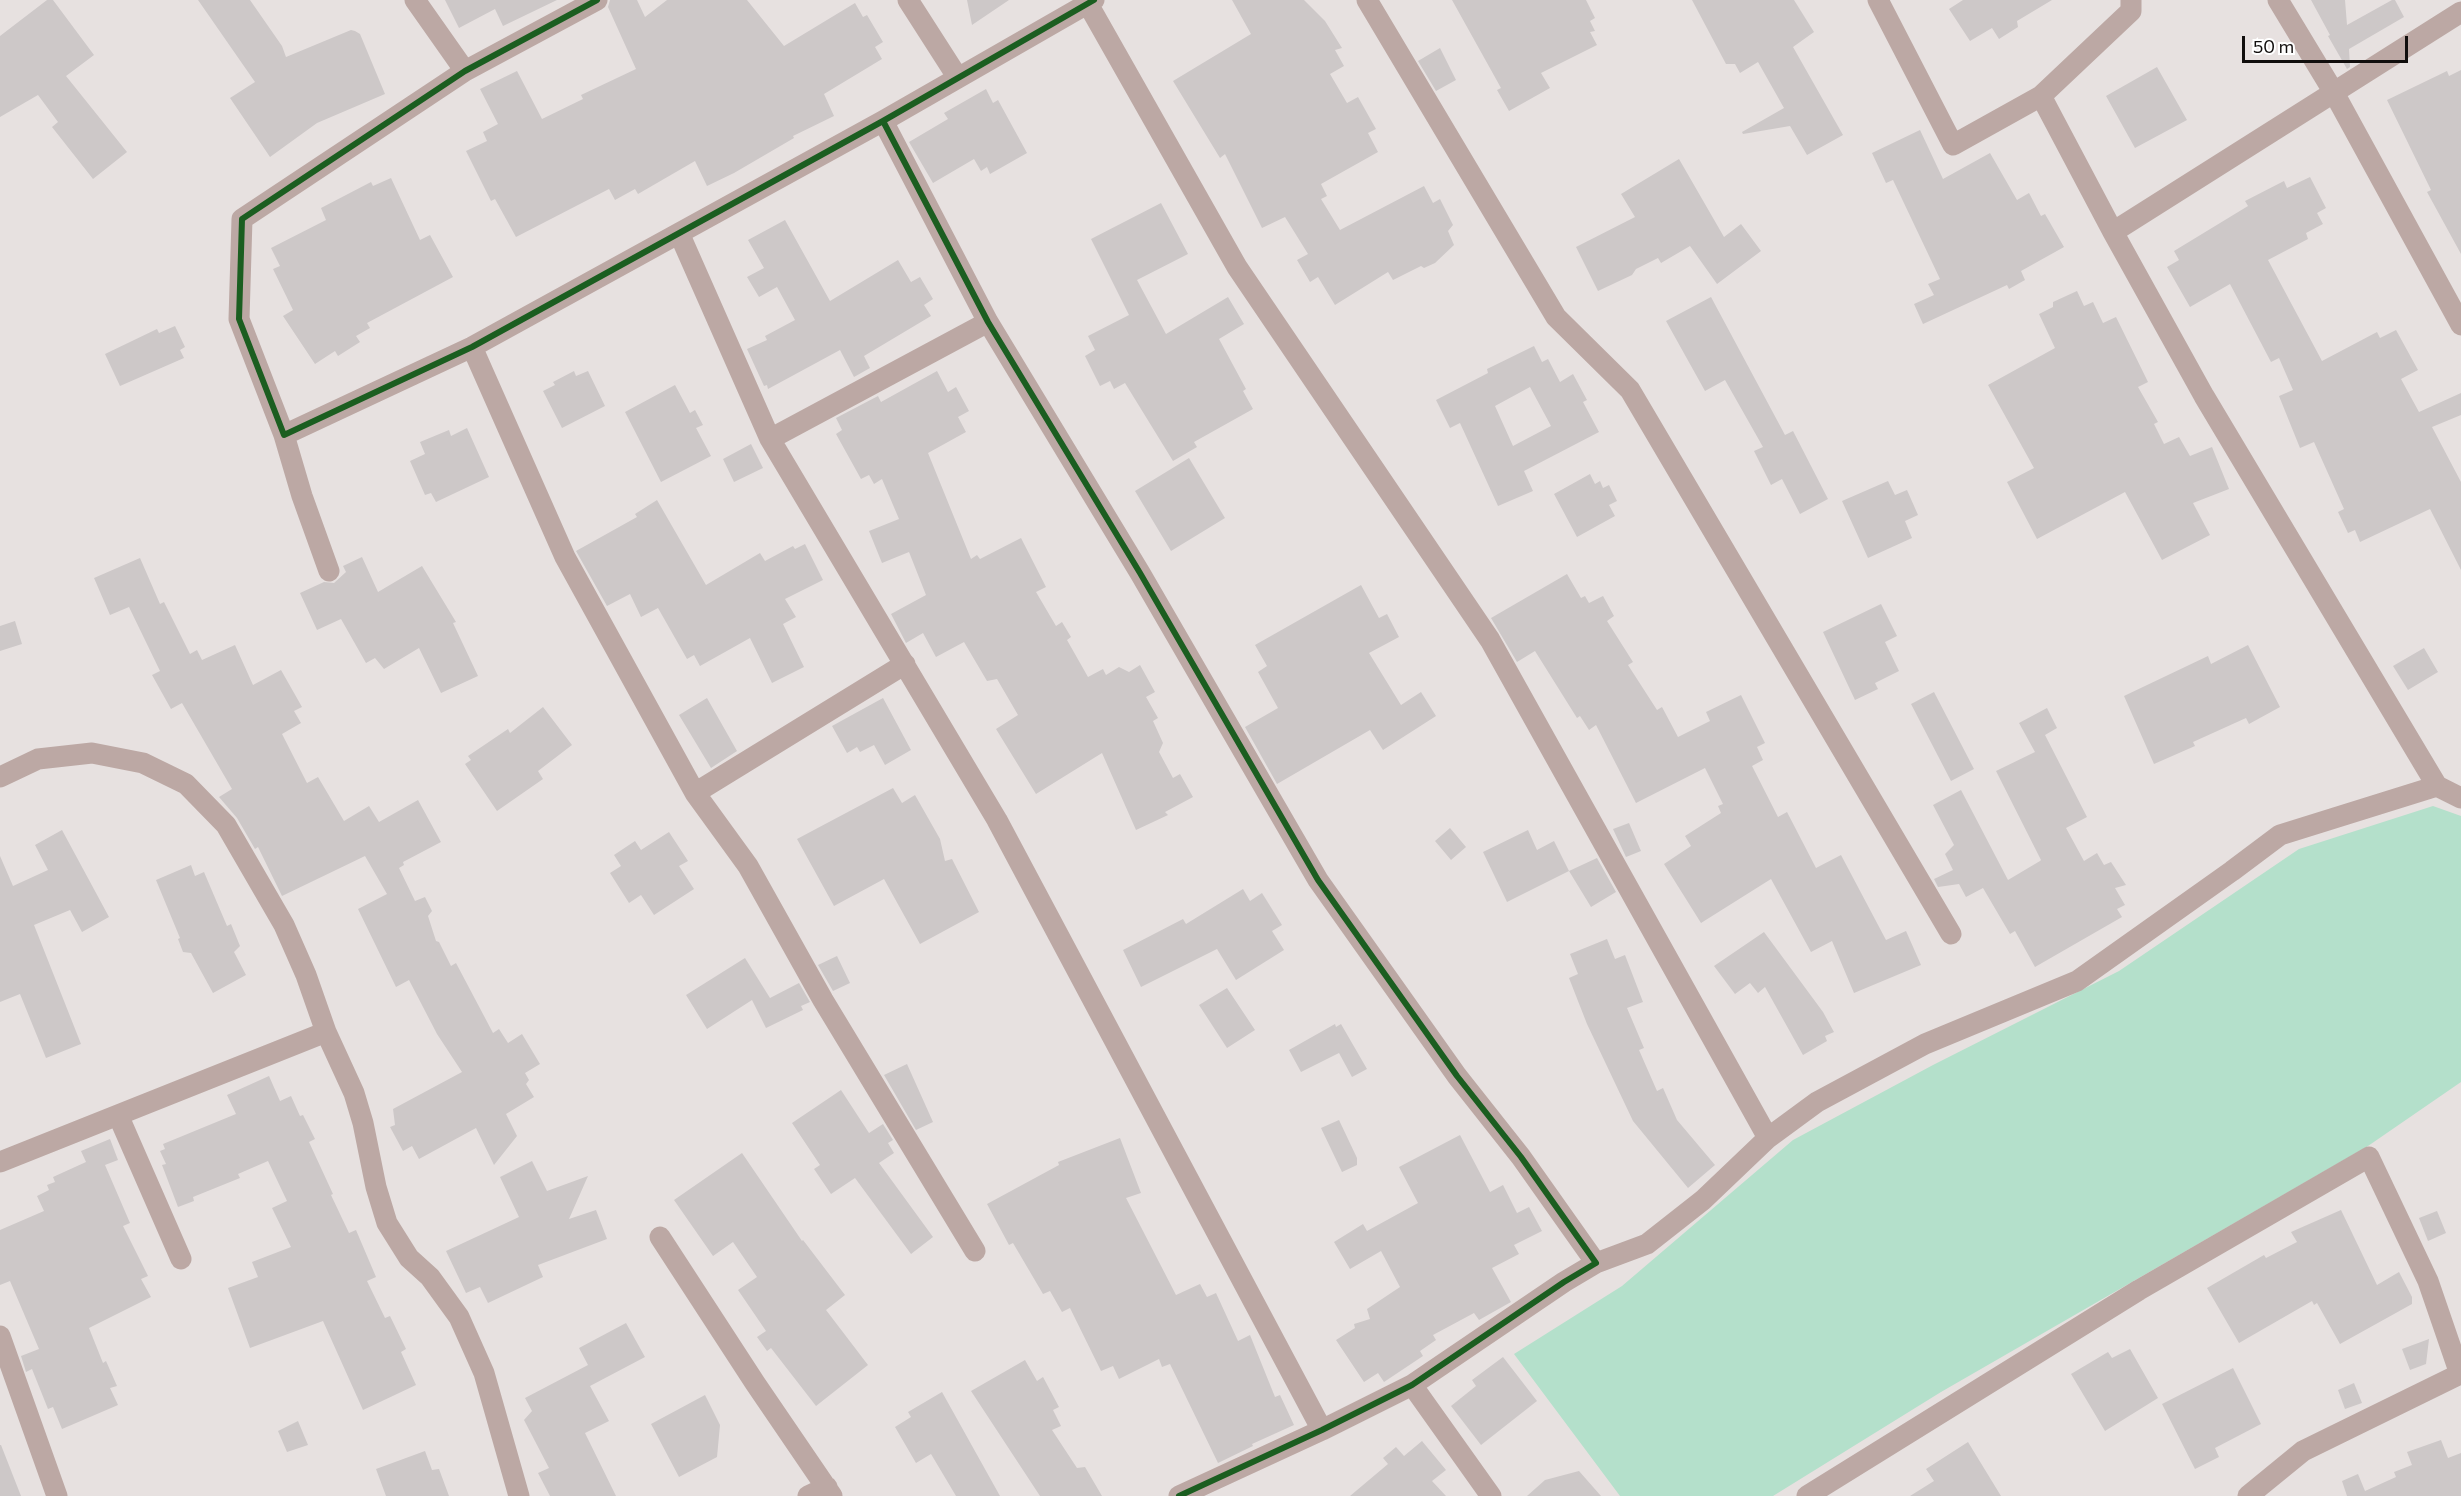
<!DOCTYPE html>
<html>
<head>
<meta charset="utf-8">
<style>
  body { margin:0 }
  #map { position:relative; width:2461px; height:1496px; overflow:hidden; background:#e7e1e0; font-family:Commissioner,sans-serif }
  canvas { display:block }
  .scale { position:absolute; left:2242px; top:36px; width:166px; height:27px; box-sizing:border-box; border:3px solid #110e0d; border-top:0; padding-left:8px; font-size:18px; line-height:21px; white-space:nowrap; color:#110e0d; -webkit-text-stroke:4px #fff; paint-order:stroke }
</style>
</head>
<body>
<div id="map">
<canvas width="2461" height="1496"></canvas>
<div class="scale">50 m</div>
</div>
<script>
const context = document.querySelector('canvas').getContext('2d');
context.lineJoin = 'round';
function paint(path, color) {
  context.fillStyle = color;
  context.fill(path, 'evenodd');
}
function shape(rows) {
  const path = new Path2D();
  for (const r of rows) {
    path.moveTo(r[0], r[1]);
    for (let i = 2; i < r.length; i += 2) path.lineTo(r[i], r[i + 1]);
  }
  return path;
}
function strokePath(path, color, width, dash) {
  context.strokeStyle = color;
  context.lineWidth = width;
  context.lineCap = dash ? 'butt' : 'round';
  context.setLineDash(dash || []);
  context.stroke(path);
}
const green = shape([
  [2433,806,2461,816,2461,1082,2368,1146,1941,1392,1773,1496,1620,1496,1514,1354,1622,1286,1793,1140,1933,1065,2119,971,2299,849]
]);
const building = shape([
  [47,0,53,0,94,55,66,76,127,152,93,179,52,127,58,122,38,95,0,117,0,36],
  [198,0,250,0,282,46,286,57,351,30,355,31,360,34,385,94,317,123,270,157,230,98,255,82],
  [445,0,557,0,503,26,495,9,459,28],
  [610,0,637,0,645,17,667,0,747,0,784,46,855,3,863,17,867,15,883,42,875,47,882,59,824,94,834,116,793,136,794,138,734,173,707,186,695,161,638,194,635,189,615,200,609,189,516,237,495,199,491,201,466,151,487,141,483,132,498,124,480,89,517,71,542,119,583,99,581,95,636,69,608,7],
  [967,0,1009,0,972,25],
  [1232,0,1304,0,1325,21,1342,48,1335,50,1344,66,1330,74,1347,103,1358,97,1376,129,1368,133,1378,152,1321,184,1327,196,1321,199,1340,230,1424,186,1433,203,1440,199,1453,225,1448,231,1454,245,1435,263,1424,268,1421,266,1393,280,1388,272,1335,305,1318,277,1310,282,1297,260,1308,254,1285,217,1262,228,1225,154,1220,158,1173,81,1251,34],
  [1452,0,1586,0,1595,18,1590,21,1595,31,1590,32,1597,45,1541,73,1550,88,1509,111,1497,90,1501,88],
  [1692,0,1794,0,1814,32,1793,47,1843,135,1807,155,1790,126,1743,134,1742,132,1784,108,1758,62,1740,73,1735,64,1726,64],
  [1963,0,2052,0,2017,21,2018,27,1999,39,1992,28,1970,41,1949,9],
  [2311,0,2345,0,2347,25,2392,0,2395,0,2404,17,2349,49,2350,67,2347,69,2328,36,2330,35],
  [1440,48,1456,80,1436,91,1418,61],
  [2157,67,2187,120,2135,148,2106,96],
  [2461,70,2461,254,2427,192,2431,190,2387,100,2447,71,2449,76],
  [986,89,993,103,998,100,1027,153,990,174,987,167,981,171,974,159,933,183,909,142,948,119,944,113],
  [1920,130,1943,179,1990,153,2017,200,2029,193,2041,216,2045,214,2064,247,2021,271,2025,280,2009,289,2007,285,1923,324,1914,304,1934,295,1928,284,1940,279,1893,180,1886,183,1872,153],
  [1679,159,1724,237,1741,224,1761,251,1717,284,1690,246,1661,263,1658,258,1636,269,1632,275,1598,291,1576,247,1635,217,1621,194],
  [2310,177,2326,208,2317,213,2323,224,2306,233,2308,239,2268,260,2322,361,2377,332,2380,338,2396,330,2418,370,2401,379,2419,412,2461,393,2461,415,2432,427,2461,482,2461,570,2430,509,2360,542,2355,530,2348,533,2338,512,2344,509,2314,442,2300,448,2279,396,2293,390,2279,358,2271,362,2230,284,2190,307,2167,267,2179,260,2174,251,2248,206,2245,201,2284,181,2287,188],
  [391,178,420,240,430,235,453,277,367,323,370,328,356,336,360,342,338,356,335,351,315,364,283,316,293,310,273,269,280,266,271,248,326,220,321,208,371,182,373,186],
  [1161,203,1188,254,1137,280,1166,334,1228,297,1244,324,1219,339,1246,389,1243,391,1253,409,1194,442,1197,447,1173,461,1125,383,1114,389,1110,381,1100,386,1085,356,1095,350,1088,336,1129,315,1091,239],
  [785,220,830,301,898,260,911,282,920,277,933,299,924,305,931,316,864,356,870,368,854,377,840,350,768,389,767,385,764,386,747,349,767,340,765,336,795,320,777,287,759,297,747,277,764,268,748,240],
  [2077,291,2084,306,2093,302,2103,323,2116,317,2148,382,2138,387,2158,422,2154,424,2164,444,2179,437,2190,456,2212,447,2229,489,2193,503,2210,535,2162,560,2125,492,2037,539,2007,482,2034,468,1988,385,2055,348,2039,314,2053,307,2053,302],
  [1711,297,1785,435,1793,431,1828,499,1800,514,1782,479,1771,485,1754,451,1763,447,1725,380,1705,391,1666,321],
  [175,326,185,347,180,350,184,358,120,386,105,354,157,329,159,333],
  [1534,346,1542,362,1548,359,1560,382,1573,374,1587,400,1583,402,1599,432,1524,471,1533,491,1498,506,1460,423,1450,428,1436,400,1488,373,1487,369],
  [1530,387,1551,426,1513,446,1495,406],
  [574,371,576,376,588,371,605,406,562,428,543,391,555,385,553,382],
  [937,371,948,392,956,387,969,411,958,417,966,432,928,453,971,559,977,555,980,559,1021,538,1046,587,1036,592,1056,626,1062,622,1071,637,1067,640,1088,677,1103,669,1106,675,1119,667,1129,672,1140,665,1155,692,1146,697,1158,718,1153,721,1163,743,1159,752,1173,778,1180,774,1193,797,1165,812,1168,815,1136,830,1102,753,1036,794,996,729,1018,715,997,679,987,681,964,642,936,657,923,633,906,643,891,614,926,595,909,552,882,563,869,531,899,519,882,479,874,484,869,475,861,479,836,434,842,430,836,418,878,396,881,402],
  [675,385,690,413,695,410,703,425,696,428,711,456,661,482,625,412],
  [467,428,489,477,436,502,431,493,425,495,410,461,425,454,420,442,449,430,451,436],
  [751,444,763,468,734,482,723,459],
  [1189,458,1225,518,1171,551,1135,491],
  [1590,474,1595,484,1600,481,1603,488,1609,485,1617,501,1609,505,1615,516,1577,537,1554,494],
  [1888,481,1895,495,1907,490,1918,515,1905,521,1912,538,1868,558,1842,501],
  [657,500,706,585,760,553,765,561,793,546,795,549,805,544,823,580,785,599,796,617,783,624,804,667,772,683,750,638,700,666,694,655,687,659,658,608,641,617,630,594,607,606,576,551,637,517,635,514],
  [362,557,378,592,422,566,456,622,453,623,478,676,441,693,419,648,384,669,375,658,366,663,341,619,317,630,300,593,324,582,334,583,346,572,343,566],
  [140,558,160,604,164,602,190,654,197,650,202,660,235,645,253,685,281,670,302,707,294,711,301,723,282,734,307,783,318,777,344,821,369,806,379,822,418,800,441,842,403,862,404,865,399,868,415,901,425,897,432,911,428,916,436,941,439,942,451,966,456,963,493,1033,499,1029,508,1043,522,1034,540,1064,525,1073,529,1080,526,1084,534,1097,506,1114,517,1136,494,1165,476,1128,419,1159,412,1146,403,1151,390,1127,395,1125,393,1109,462,1072,437,1034,409,980,396,987,358,909,387,894,365,856,282,896,258,847,255,849,237,818,219,797,232,789,182,703,171,709,152,675,160,671,129,607,110,615,94,578],
  [1567,574,1581,598,1585,596,1589,603,1603,596,1614,616,1607,621,1633,662,1628,665,1657,710,1662,707,1678,737,1710,721,1706,712,1741,695,1765,743,1757,747,1763,760,1752,766,1778,817,1787,812,1816,868,1841,855,1886,940,1906,931,1921,965,1854,993,1832,941,1811,952,1771,879,1701,923,1664,864,1691,846,1685,836,1721,813,1718,806,1723,804,1705,768,1636,803,1596,725,1589,730,1580,716,1577,718,1535,651,1517,662,1491,618],
  [1361,585,1379,618,1387,614,1399,637,1369,653,1401,705,1421,692,1436,716,1383,750,1370,730,1277,784,1245,727,1278,708,1258,672,1267,666,1255,645],
  [1881,604,1897,636,1885,642,1899,671,1875,683,1878,689,1855,700,1823,632],
  [15,621,22,644,0,651,0,626],
  [2248,645,2280,707,2249,724,2246,718,2193,742,2195,746,2154,764,2124,696,2208,656,2211,664],
  [2424,648,2438,672,2408,690,2393,666],
  [1934,692,1974,769,1951,781,1911,704],
  [707,698,737,751,711,768,679,715],
  [883,698,911,750,885,765,874,745,860,752,857,747,847,753,832,726],
  [543,707,572,745,538,771,543,779,497,811,465,764,471,760,468,756,508,729,510,733],
  [2047,708,2057,728,2045,735,2087,817,2066,828,2084,861,2097,853,2104,865,2111,862,2126,885,2115,888,2125,905,2117,909,2122,917,2035,967,2015,931,2010,934,1983,888,1966,897,1959,884,1938,887,1934,879,1953,870,1945,854,1954,845,1933,805,1961,790,2008,880,2040,861,2041,860,1996,771,2035,752,2019,723],
  [893,788,902,803,915,795,940,839,945,861,952,859,979,912,920,944,884,879,834,906,797,839],
  [1629,823,1641,851,1626,857,1613,829],
  [1450,828,1466,847,1451,860,1435,841],
  [62,830,109,917,82,932,70,910,34,925,81,1044,46,1058,20,994,0,1002,0,856,13,886,48,870,35,845],
  [1528,830,1537,850,1554,841,1569,871,1507,902,1483,852],
  [669,832,688,861,679,866,694,889,654,915,641,895,629,903,610,873,621,866,614,855,635,841,641,850],
  [1597,858,1616,892,1591,907,1569,871],
  [191,865,195,876,204,872,227,926,231,924,240,946,234,952,246,975,213,993,191,953,183,952,178,939,180,938,156,880],
  [1243,889,1250,901,1262,893,1282,925,1272,931,1284,950,1236,980,1217,949,1141,987,1123,950,1183,919,1186,924],
  [1764,932,1823,1012,1834,1032,1825,1036,1827,1041,1803,1055,1765,987,1758,993,1750,983,1735,994,1714,966],
  [1607,939,1615,959,1625,955,1643,1002,1627,1008,1644,1048,1639,1050,1657,1091,1663,1088,1677,1120,1715,1165,1688,1188,1633,1121,1587,1024,1569,978,1578,974,1570,954],
  [837,956,850,983,833,991,818,965],
  [745,958,770,998,799,983,810,1002,801,1006,803,1010,766,1028,752,1000,707,1029,686,995],
  [1227,988,1255,1030,1227,1048,1199,1005],
  [1335,1024,1336,1027,1341,1024,1367,1069,1352,1077,1339,1053,1301,1072,1289,1050],
  [907,1064,933,1122,916,1130,884,1075],
  [269,1076,280,1101,291,1096,300,1116,303,1115,315,1139,309,1142,333,1194,331,1195,349,1233,356,1230,376,1277,367,1281,385,1318,390,1316,406,1349,401,1352,416,1385,363,1410,323,1321,250,1348,228,1288,258,1277,252,1262,291,1247,272,1208,287,1201,268,1161,238,1174,240,1178,193,1197,194,1201,178,1207,162,1165,166,1164,160,1151,165,1149,163,1144,236,1114,227,1095],
  [841,1090,869,1133,883,1124,893,1140,888,1143,894,1153,879,1163,933,1237,911,1254,855,1178,831,1194,814,1169,820,1165,792,1123],
  [1339,1120,1357,1158,1357,1165,1342,1172,1321,1128],
  [1460,1135,1490,1192,1503,1185,1517,1213,1529,1207,1542,1231,1514,1245,1519,1254,1492,1268,1511,1302,1479,1320,1474,1313,1433,1335,1436,1340,1420,1351,1423,1356,1384,1382,1378,1373,1364,1382,1336,1340,1355,1328,1354,1324,1370,1319,1367,1309,1400,1287,1381,1251,1350,1269,1334,1242,1363,1224,1367,1231,1418,1203,1399,1167],
  [1120,1138,1141,1193,1126,1198,1176,1295,1200,1284,1207,1297,1216,1293,1238,1341,1250,1335,1275,1397,1280,1395,1294,1425,1252,1444,1253,1446,1218,1463,1170,1364,1162,1367,1159,1359,1119,1379,1113,1366,1101,1371,1070,1308,1062,1312,1050,1291,1043,1294,1013,1243,1009,1245,987,1204,1059,1165,1058,1162],
  [110,1139,118,1160,105,1165,130,1223,123,1226,148,1276,141,1279,151,1297,89,1328,103,1363,106,1361,117,1386,110,1388,118,1405,62,1429,53,1407,48,1409,32,1369,26,1372,21,1356,39,1349,10,1281,0,1285,0,1230,44,1211,37,1196,49,1190,47,1185,55,1182,53,1177,86,1162,81,1151],
  [742,1153,802,1241,803,1240,845,1295,826,1310,868,1365,816,1406,771,1348,767,1351,757,1337,766,1331,738,1290,757,1277,733,1242,713,1256,674,1200],
  [532,1161,547,1191,588,1176,569,1219,596,1210,607,1239,538,1265,543,1277,488,1303,480,1287,466,1293,446,1251,519,1217,500,1177],
  [2341,1210,2377,1285,2399,1272,2412,1297,2412,1304,2340,1344,2317,1303,2314,1305,2312,1301,2239,1343,2207,1288,2264,1255,2266,1258,2297,1242,2291,1232],
  [2437,1211,2446,1233,2428,1241,2419,1218],
  [626,1323,645,1357,590,1386,609,1421,585,1433,616,1496,550,1496,538,1473,549,1468,524,1420,532,1411,525,1398,588,1365,579,1348],
  [2429,1339,2426,1364,2410,1370,2402,1349],
  [2130,1349,2158,1398,2105,1431,2071,1374,2108,1352,2112,1358],
  [1503,1357,1537,1401,1481,1445,1451,1406,1476,1386,1472,1380],
  [1025,1360,1037,1381,1043,1377,1059,1407,1053,1410,1061,1426,1052,1430,1077,1468,1085,1467,1102,1496,1040,1496,971,1391],
  [2233,1368,2261,1424,2215,1448,2219,1457,2195,1469,2162,1404],
  [2354,1383,2362,1403,2345,1409,2338,1390],
  [942,1392,1000,1496,956,1496,931,1454,916,1463,895,1427,911,1417,908,1412],
  [705,1395,720,1425,717,1457,679,1477,651,1424],
  [298,1421,308,1445,287,1452,278,1431],
  [2441,1440,2448,1458,2461,1453,2461,1496,2347,1496,2342,1481,2358,1474,2365,1491,2396,1477,2394,1472,2412,1465,2407,1452],
  [1422,1441,1446,1470,1432,1481,1446,1496,1350,1496,1388,1464,1383,1458,1396,1447,1404,1456],
  [1968,1442,2001,1496,1910,1496,1934,1481,1926,1469],
  [0,1445,1,1445,21,1496,0,1496],
  [425,1451,432,1470,439,1469,449,1496,386,1496,376,1469],
  [1579,1471,1601,1496,1527,1496,1545,1480]
]);
const minor = shape([
  [415,0,465,71],
  [597,0,465,71,242,219,239,319,284,435,472,347,883,121,1094,0],
  [908,0,958,78],
  [1367,0,1556,317,1630,390,1951,934],
  [1878,0,1953,145,2041,96,2131,11,2131,0],
  [2278,0,2333,91,2461,325],
  [1088,4,1237,267,1490,640,1768,1138],
  [2041,96,2113,232,2204,396,2437,786,2461,798],
  [883,121,988,322,1140,573,1318,880,1457,1076,1521,1157,1596,1263,1564,1282,1412,1385,1322,1430,1179,1496],
  [2113,232,2461,12],
  [679,233,770,439,997,820,1322,1430],
  [472,347,565,557,695,793,748,866,823,1000,975,1251],
  [284,435,302,496,329,571],
  [770,439,988,322],
  [0,777,38,759,92,753,143,763,186,784,226,825,284,925,306,975,326,1032,354,1093,363,1123,376,1187,387,1223,409,1258,430,1277,459,1317,484,1373,519,1496],
  [695,793,905,664],
  [118,1115,181,1259],
  [0,1162,326,1032],
  [660,1237,755,1383,832,1496],
  [1596,1263,1647,1244,1703,1200,1768,1138,1817,1102,1925,1044,2077,981,2232,871,2280,835,2437,786],
  [0,1336,57,1496],
  [1412,1385,1491,1496],
  [808,1496,827,1487],
  [1807,1496,2139,1290,2369,1157,2428,1281,2460,1374,2303,1451,2248,1496]
]);
const cycleway = shape([
  [597,0,465,71,242,219,239,319,284,435,472,347,883,121,1094,0],
  [883,121,988,322,1140,573,1318,880,1457,1076,1521,1157,1596,1263,1564,1282,1412,1385,1322,1430,1179,1496]
]);
paint(green, '#b4e0cb');
paint(building, '#cdc8c8');
strokePath(minor, '#bca8a4', 21);
strokePath(cycleway, '#1b5e20', 6);
</script>
</body>
</html>
